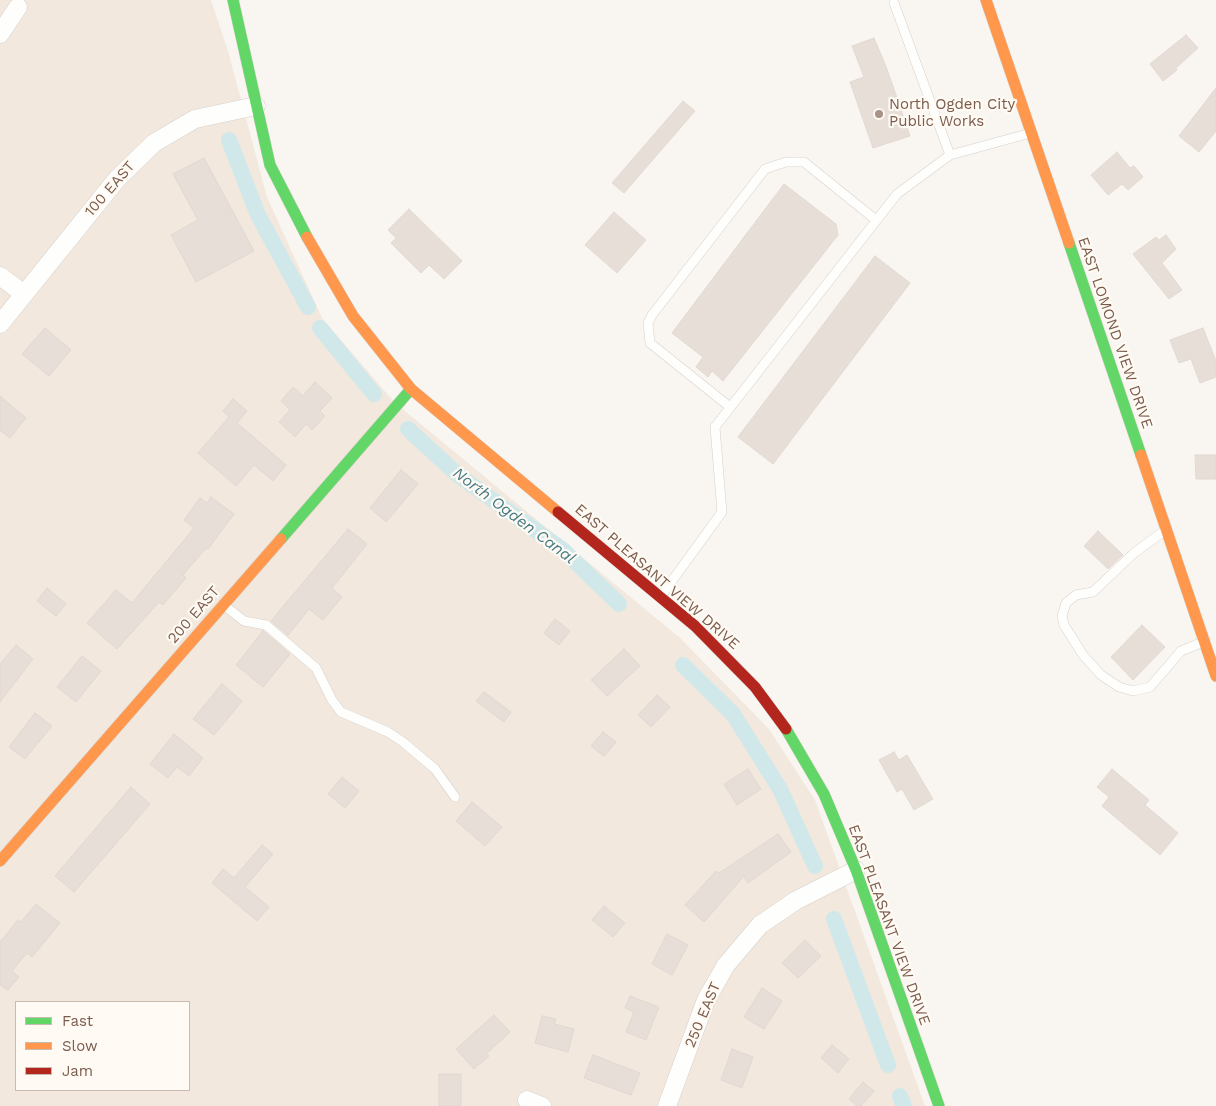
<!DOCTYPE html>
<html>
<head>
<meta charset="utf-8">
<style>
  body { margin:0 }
  #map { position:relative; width:1216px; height:1106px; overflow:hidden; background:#f9f5f0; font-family:"Work Sans",sans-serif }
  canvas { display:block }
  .legend { position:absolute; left:15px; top:1001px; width:175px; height:90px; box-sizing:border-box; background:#fffaf3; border:1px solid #cabbb1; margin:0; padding:6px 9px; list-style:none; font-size:15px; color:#7a5c4d }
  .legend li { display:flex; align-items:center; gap:10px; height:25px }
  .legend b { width:25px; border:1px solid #cabbb1 }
</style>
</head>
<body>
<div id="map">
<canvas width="1216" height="1106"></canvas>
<ul class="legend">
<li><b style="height:6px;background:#63d668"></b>Fast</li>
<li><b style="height:6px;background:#ff974d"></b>Slow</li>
<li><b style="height:6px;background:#b3261e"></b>Jam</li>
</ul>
</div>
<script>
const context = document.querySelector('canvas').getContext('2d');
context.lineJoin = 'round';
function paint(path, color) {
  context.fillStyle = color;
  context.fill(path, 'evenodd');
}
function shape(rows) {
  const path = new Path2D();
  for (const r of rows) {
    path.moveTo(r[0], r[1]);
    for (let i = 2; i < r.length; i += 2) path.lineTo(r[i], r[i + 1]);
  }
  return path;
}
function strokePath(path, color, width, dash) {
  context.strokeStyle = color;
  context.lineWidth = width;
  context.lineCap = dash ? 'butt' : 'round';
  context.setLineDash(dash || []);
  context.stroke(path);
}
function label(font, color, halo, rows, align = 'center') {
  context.font = font + ' "Work Sans",sans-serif';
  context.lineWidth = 4.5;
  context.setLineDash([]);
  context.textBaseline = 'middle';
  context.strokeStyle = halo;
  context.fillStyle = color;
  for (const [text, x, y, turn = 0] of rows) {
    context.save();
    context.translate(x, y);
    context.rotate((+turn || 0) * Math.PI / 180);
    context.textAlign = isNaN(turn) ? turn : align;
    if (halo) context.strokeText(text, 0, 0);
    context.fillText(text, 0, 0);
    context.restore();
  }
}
const residential = shape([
  [0,0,211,0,228,51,267,197,322,318,394,402,680,638,769,729,815,800,925,1106,0,1106],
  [16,1002,189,1002,189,1090,16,1090]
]);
const canal = shape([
  [229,140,258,215,308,307],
  [320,328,374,394],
  [408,429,458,475,563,550,619,604],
  [683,665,733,714,780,789,815,866],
  [834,919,888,1065],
  [900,1096,904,1106]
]);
const building = shape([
  [1186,35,1198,48,1176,68,1177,70,1163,81,1150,64,1186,35],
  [874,38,887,69,910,136,873,148,850,82,864,77,852,46,874,38],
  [1216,88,1216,131,1199,152,1179,136,1216,88],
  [683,101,695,111,624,193,612,183,683,101],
  [1117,152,1130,168,1134,166,1143,177,1128,190,1122,184,1108,195,1091,175,1117,152],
  [204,158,254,251,196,282,171,235,198,220,173,174,204,158],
  [784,184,836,224,838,235,723,381,712,371,708,377,696,367,703,357,672,333,784,184],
  [409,209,462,261,444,279,429,265,421,273,391,243,396,238,388,230,409,209],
  [614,212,646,240,617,273,585,245,614,212],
  [1166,235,1176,249,1162,263,1182,290,1169,299,1133,254,1156,237,1159,240,1166,235],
  [875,256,910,283,773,464,738,437,875,256],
  [45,328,71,350,49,376,22,354,45,328],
  [1203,328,1216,361,1216,377,1200,383,1191,359,1179,363,1170,340,1203,328],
  [315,382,332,398,320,411,325,416,312,430,306,424,295,437,279,422,290,410,281,401,293,387,303,396,315,382],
  [0,396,26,418,10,438,0,430,0,396],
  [233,399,247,411,237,423,286,465,273,481,254,465,236,486,198,453,229,417,223,411,233,399],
  [1195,455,1216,455,1216,479,1196,479,1195,455],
  [401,470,418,484,386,522,370,508,401,470],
  [211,497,234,514,208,549,206,548,183,575,186,578,163,605,159,602,117,649,87,623,116,590,132,603,194,528,184,520,200,498,207,503,211,497],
  [348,529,367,544,332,588,342,597,323,620,309,609,288,635,271,621,348,529],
  [1098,531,1123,555,1108,569,1084,546,1098,531],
  [47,588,66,604,56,616,37,601,47,588],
  [555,619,570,631,559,645,544,633,555,619],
  [1142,625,1165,647,1133,680,1111,657,1142,625],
  [263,631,290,654,263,687,236,665,263,631],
  [16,645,33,659,0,702,0,664,16,645],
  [624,649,640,666,607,696,591,680,624,649],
  [82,656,101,671,76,702,57,687,82,656],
  [222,684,242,701,214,735,193,719,222,684],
  [484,692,511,712,504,722,476,701,484,692],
  [657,695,670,707,651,727,638,715,657,695],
  [35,713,52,726,25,759,9,747,35,713],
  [603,732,616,742,604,756,591,746,603,732],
  [174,734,203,758,189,776,177,767,168,778,150,764,174,734],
  [894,752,899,760,907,755,933,799,914,810,902,789,897,792,879,760,894,752],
  [748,769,761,789,737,805,724,784,748,769],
  [1112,769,1149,800,1145,805,1178,833,1160,855,1102,806,1109,797,1097,787,1112,769],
  [342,777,359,791,345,808,328,794,342,777],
  [131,787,150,804,74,892,55,876,131,787],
  [472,802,502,827,485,846,456,821,472,802],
  [778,834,791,852,748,883,744,876,704,922,685,905,716,871,719,873,778,834],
  [262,845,273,854,245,887,269,907,257,921,212,883,223,869,234,878,262,845],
  [36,904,60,923,32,957,27,953,12,971,19,977,8,990,0,985,0,942,18,920,21,922,36,904],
  [604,906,625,923,613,937,592,920,604,906],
  [667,934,688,945,672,975,652,964,667,934],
  [805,940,821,956,798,978,782,963,805,940],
  [762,988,782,1001,764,1029,744,1017,762,988],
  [630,996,659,1007,646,1040,626,1032,634,1012,625,1008,630,996],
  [494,1015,510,1032,486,1054,489,1056,474,1069,456,1049,494,1015],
  [542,1016,556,1019,554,1024,574,1029,568,1052,535,1043,542,1016],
  [832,1045,849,1059,838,1073,821,1058,832,1045],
  [732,1049,753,1057,742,1088,721,1080,732,1049],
  [593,1055,640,1073,631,1095,584,1078,593,1055],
  [439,1074,461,1074,461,1106,439,1106,439,1074],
  [863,1082,874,1091,861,1106,857,1106,849,1099,863,1082]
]);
const lane = shape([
  [894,3,950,155],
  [730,407,650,343,648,323,652,315,765,169,786,162,804,162,876,220],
  [1164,531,1134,553,1093,592,1076,595,1066,603,1062,616,1064,625,1083,655,1101,675,1119,687,1133,691,1150,687,1181,651,1203,642],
  [661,596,722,512,715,427,897,194,950,155,1031,133],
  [225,606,244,621,266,625,316,668,332,700,341,712,388,732,403,742,435,769,455,797]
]);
const street = shape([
  [0,34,18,7],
  [0,276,24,294],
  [0,324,117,179,154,143,195,119,256,106],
  [527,1100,542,1106],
  [667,1106,706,1000,726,965,760,925,795,901,856,870]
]);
const fast = shape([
  [233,0,270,165,307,237],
  [1069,243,1141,455],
  [281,539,411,389],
  [786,729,824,794,856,870,939,1106]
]);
const slow = shape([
  [986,0,1069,243],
  [307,237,353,316,411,389,558,512],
  [1141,455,1216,676],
  [0,861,281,539]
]);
const jam = shape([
  [558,512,695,626,755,687,786,729]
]);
const markers = [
  [879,114,5,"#a69286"]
];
const poiNames = [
  ["North Ogden City",889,105],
  ["Public Works",889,122]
];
const streetNames = [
  ["100 EAST",110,189,-49],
  ["EAST LOMOND VIEW DRIVE",1115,333,71],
  ["EAST PLEASANT VIEW DRIVE",657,577,41],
  ["200 EAST",194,615,-49],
  ["EAST PLEASANT VIEW DRIVE",889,925,70],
  ["250 EAST",703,1015,-67]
];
const waterNames = [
  ["North Ogden Canal",514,516,37]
];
paint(residential, '#f2e8de');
strokePath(canal, '#d0e8ea', 16);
paint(building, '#e6ded7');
strokePath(building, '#e2d8d2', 1);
strokePath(lane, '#d7d1cb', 10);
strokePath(street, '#d7d1cb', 19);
strokePath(fast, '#d9d2cb', 12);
strokePath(slow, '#d9d2cb', 12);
strokePath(jam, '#d9d2cb', 12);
strokePath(lane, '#fefefd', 9);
strokePath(street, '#fefefd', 18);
strokePath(fast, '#63d668', 11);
strokePath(slow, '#ff974d', 11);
strokePath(jam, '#b3261e', 11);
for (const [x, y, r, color] of markers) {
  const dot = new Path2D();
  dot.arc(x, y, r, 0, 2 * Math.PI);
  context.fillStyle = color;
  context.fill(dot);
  strokePath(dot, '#fffaf3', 2);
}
label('15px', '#7a5c4d', '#fffaf3', poiNames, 'left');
label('15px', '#7a5c4d', '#fffaf3', streetNames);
label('italic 16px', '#437c86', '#fffaf3', waterNames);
</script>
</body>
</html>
